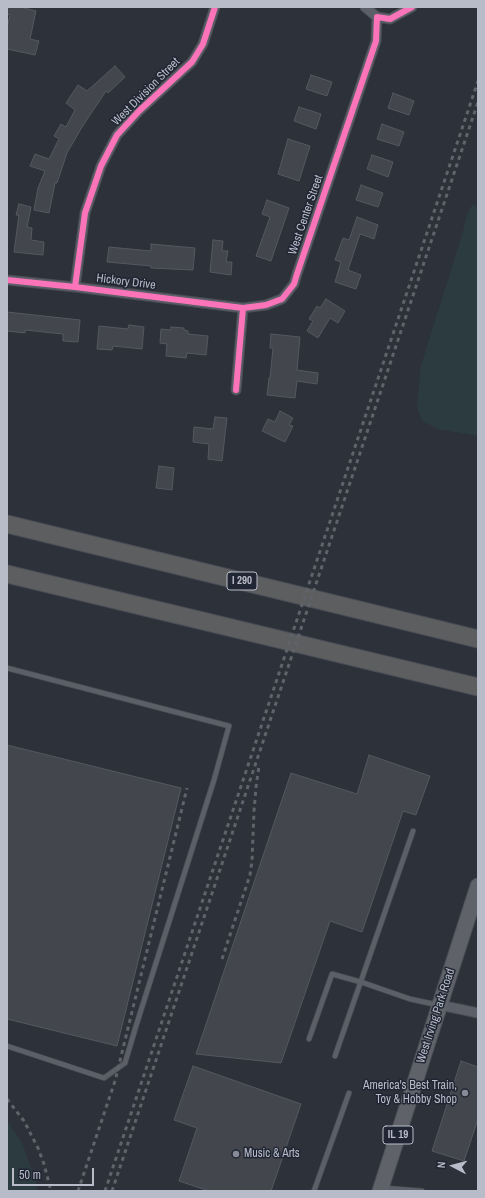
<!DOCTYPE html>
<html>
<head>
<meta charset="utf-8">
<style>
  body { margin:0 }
  #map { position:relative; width:485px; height:1198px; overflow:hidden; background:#2d3139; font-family:"Archivo Narrow",sans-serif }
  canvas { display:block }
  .frame { position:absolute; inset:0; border:8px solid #b8bcc9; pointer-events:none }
  .north { position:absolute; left:433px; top:1146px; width:40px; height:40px; -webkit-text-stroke:3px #202633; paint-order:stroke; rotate:276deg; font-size:11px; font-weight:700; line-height:16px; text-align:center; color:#b8bcc9 }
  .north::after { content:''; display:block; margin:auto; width:14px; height:18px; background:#b8bcc9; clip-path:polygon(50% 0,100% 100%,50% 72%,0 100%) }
  .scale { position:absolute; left:12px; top:1168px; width:82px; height:18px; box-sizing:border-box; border:2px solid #b8bcc9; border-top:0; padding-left:5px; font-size:12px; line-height:14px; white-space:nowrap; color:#b8bcc9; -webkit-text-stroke:3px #202633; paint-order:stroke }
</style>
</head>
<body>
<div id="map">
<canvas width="485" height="1198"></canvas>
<div class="frame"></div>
<div class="north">N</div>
<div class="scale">50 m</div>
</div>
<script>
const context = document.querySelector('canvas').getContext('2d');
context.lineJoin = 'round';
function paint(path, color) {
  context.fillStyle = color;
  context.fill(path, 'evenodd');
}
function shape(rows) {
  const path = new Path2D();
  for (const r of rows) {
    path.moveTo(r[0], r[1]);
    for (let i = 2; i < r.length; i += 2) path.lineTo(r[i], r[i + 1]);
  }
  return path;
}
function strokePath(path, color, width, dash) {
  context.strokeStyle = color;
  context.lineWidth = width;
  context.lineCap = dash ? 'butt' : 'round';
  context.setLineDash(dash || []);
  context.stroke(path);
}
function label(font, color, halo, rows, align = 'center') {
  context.font = font + ' "Archivo Narrow",sans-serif';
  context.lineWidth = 3;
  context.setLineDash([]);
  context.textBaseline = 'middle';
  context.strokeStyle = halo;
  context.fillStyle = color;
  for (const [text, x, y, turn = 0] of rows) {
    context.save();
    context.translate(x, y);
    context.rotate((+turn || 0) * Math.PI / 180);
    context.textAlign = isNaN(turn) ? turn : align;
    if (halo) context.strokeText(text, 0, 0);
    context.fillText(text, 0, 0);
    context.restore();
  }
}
const green = shape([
  [472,205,478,206,478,436,438,429,422,421,417,407,421,365,462,235,467,214],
  [7,1120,23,1145,36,1182,37,1191,7,1191]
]);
const building = shape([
  [7,7,20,7,36,11,30,39,39,41,35,55,7,49,7,27,10,15,7,14,7,7],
  [115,66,125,77,108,93,106,91,82,127,67,153,57,183,55,183,49,213,34,210,38,188,45,171,30,166,35,154,49,159,59,139,54,136,61,124,66,127,75,110,66,103,78,85,87,91,115,66],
  [311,75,332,82,327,96,306,89,311,75],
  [393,93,414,101,409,115,388,108,393,93],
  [299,107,321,114,316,129,294,121,299,107],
  [382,124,404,132,399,146,377,139,382,124],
  [288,139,310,146,299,181,278,174,288,139],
  [372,155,393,162,388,177,367,169,372,155],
  [361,185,383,193,378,207,356,200,361,185],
  [267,200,289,208,271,261,256,256,270,217,262,214,267,200],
  [19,204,31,207,27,227,32,228,31,240,44,242,43,255,14,252,19,215,16,215,19,204],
  [357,217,378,225,374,239,360,234,348,270,361,275,356,289,335,282,341,262,335,260,343,238,349,240,357,217],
  [213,240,223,241,222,251,228,251,226,262,232,262,231,275,210,272,213,240],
  [151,244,195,248,193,270,151,268,151,266,107,262,109,247,151,251,151,244],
  [326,299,345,311,338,323,330,318,318,338,307,331,313,321,309,319,317,306,320,308,326,299],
  [7,312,80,320,78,342,63,341,63,334,25,330,25,333,7,331,7,312],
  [129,325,144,327,142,349,113,346,112,350,97,349,99,326,128,329,129,325],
  [171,327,184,328,184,330,188,331,188,334,208,336,206,355,187,353,186,358,166,356,167,344,160,343,161,329,171,330,171,327],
  [271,334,300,337,297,370,318,373,317,384,297,381,295,398,267,395,269,378,270,378,273,348,270,348,271,334],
  [280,411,293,418,289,425,293,426,285,442,262,431,268,419,275,422,280,411],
  [215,417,227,418,222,461,208,459,209,444,193,442,194,427,213,429,215,417],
  [159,466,174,468,172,490,156,488,159,466],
  [7,745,181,788,117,1046,7,1019,7,745],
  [369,755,430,776,416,815,403,811,362,932,330,921,281,1063,196,1054,291,773,357,794,369,755],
  [461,1061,478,1067,478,1119,464,1161,432,1151,461,1061],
  [193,1066,301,1104,271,1191,209,1191,179,1181,197,1128,174,1120,193,1066]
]);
const service = shape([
  [7,668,229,726,214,780,136,1026,125,1063,104,1078,7,1046],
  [309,1039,332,974,361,982,410,999,438,1005],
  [335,1056,413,831],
  [384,1188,422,1191],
  [314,1191,349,1093]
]);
const minor = shape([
  [365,7,377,17,390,19,412,7],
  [7,280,75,287,243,308,266,305,282,299,294,284,297,274,376,41,377,17],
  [75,287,85,213,101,166,117,135,139,111,192,62,203,44,215,7],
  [236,390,243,308],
  [440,1005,478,1013]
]);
const primary = shape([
  [380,1191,478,886]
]);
const motorway = shape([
  [7,524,478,639],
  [7,574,478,687]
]);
const rail = shape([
  [222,959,250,875,252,861,254,811,256,787,259,766],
  [7,1099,24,1121,38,1148,44,1164,51,1191],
  [78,1191,115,1081,187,788],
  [105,1191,478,81],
  [112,1191,478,102]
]);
const cycleway = shape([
  [7,280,75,287,243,308,266,305,282,299,294,284,297,274,376,41,377,17,390,19,412,7],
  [75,287,85,213,101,166,117,135,139,111,192,62,203,44,215,7],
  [236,390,243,308]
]);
const markers = [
  [465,1093,4,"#878b97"],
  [236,1154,4,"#878b97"]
];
const shields = [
  [242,581,30],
  [398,1135,30]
];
const shieldNames = [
  ["I 290",242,581],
  ["IL 19",398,1135]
];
const streetNames = [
  ["West Division Street",146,92,-45],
  ["West Center Street",306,215,-71],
  ["Hickory Drive",126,282,7],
  ["West Irving Park Road",436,1016,-72]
];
const poiNames = [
  ["America's Best Train,",457,1086],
  ["Toy & Hobby Shop",457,1100],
  ["Music & Arts",244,1154,"left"]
];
paint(green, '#2b3b3f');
paint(building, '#44464d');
strokePath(building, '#555861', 1);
strokePath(service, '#4a4d54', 6);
strokePath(minor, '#4a4d54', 11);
strokePath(primary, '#4a4d56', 17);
strokePath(motorway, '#494c55', 19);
strokePath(service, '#5c5f67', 4.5);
strokePath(minor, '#5c5f67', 9);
strokePath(primary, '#5f6268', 15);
strokePath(motorway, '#5c5e60', 17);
strokePath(rail, '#60636a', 3, [4, 4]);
strokePath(cycleway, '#fb73b8', 6);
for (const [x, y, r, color] of markers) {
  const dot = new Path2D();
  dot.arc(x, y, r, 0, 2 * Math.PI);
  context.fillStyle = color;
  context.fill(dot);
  strokePath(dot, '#202633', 1.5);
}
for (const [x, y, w] of shields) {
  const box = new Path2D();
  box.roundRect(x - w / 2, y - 9, w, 18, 3);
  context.fillStyle = '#202633';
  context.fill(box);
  strokePath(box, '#b8bcc9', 1);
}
label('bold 11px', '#b8bcc9', null, shieldNames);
label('12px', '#b8bcc9', '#202633', streetNames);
label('12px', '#b8bcc9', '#202633', poiNames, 'right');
</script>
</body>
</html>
